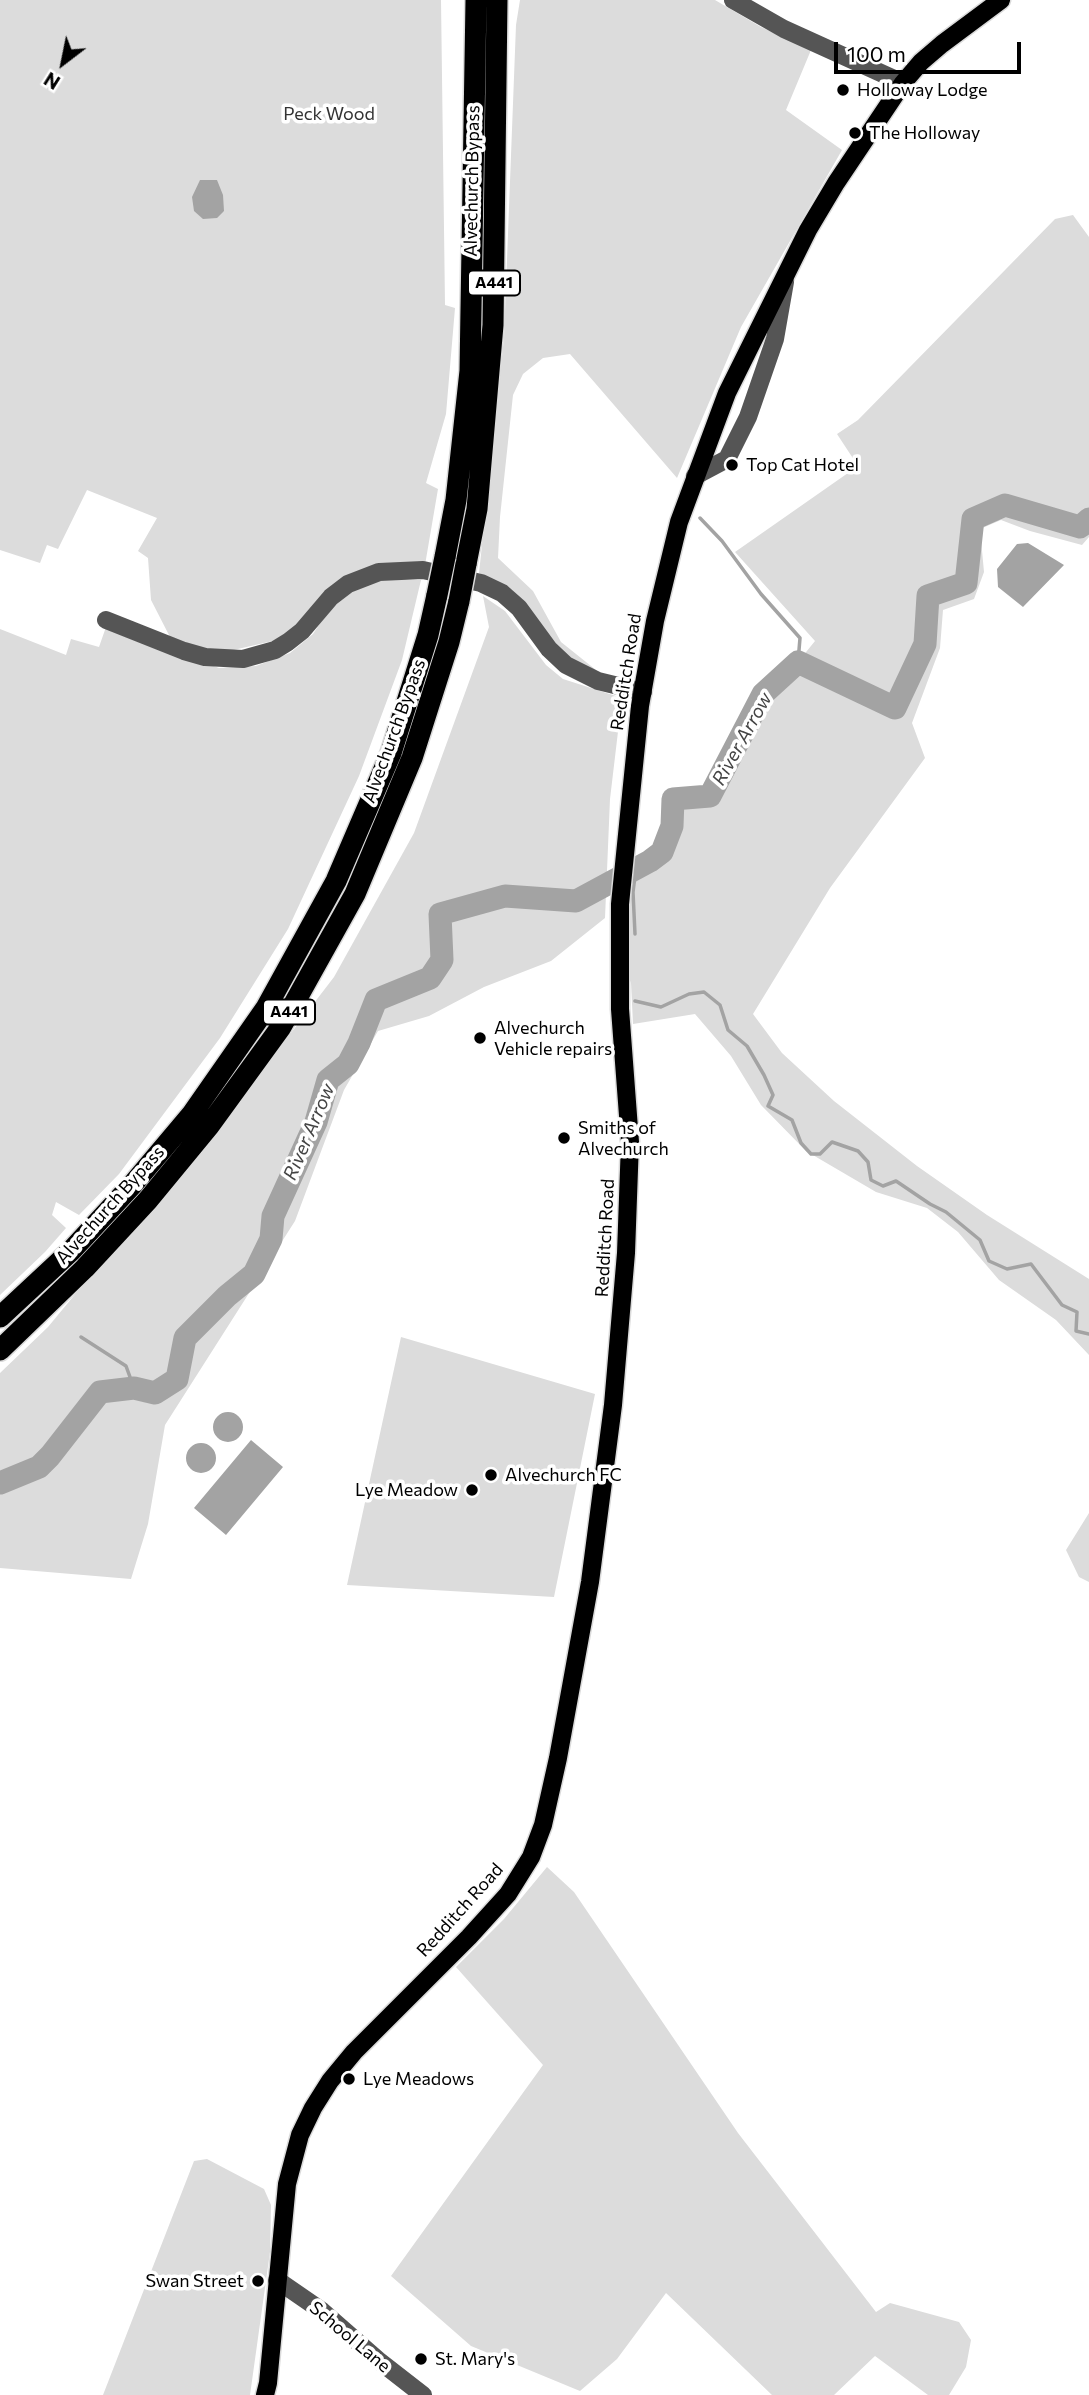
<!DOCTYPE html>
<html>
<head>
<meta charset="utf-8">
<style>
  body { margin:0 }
  #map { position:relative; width:1089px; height:2395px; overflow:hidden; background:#fff; font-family:Commissioner,sans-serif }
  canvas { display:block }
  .north { position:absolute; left:28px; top:28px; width:70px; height:70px; -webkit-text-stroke:5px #fff; paint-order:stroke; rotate:212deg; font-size:19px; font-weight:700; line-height:28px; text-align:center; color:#000 }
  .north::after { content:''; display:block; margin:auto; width:24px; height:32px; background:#000; clip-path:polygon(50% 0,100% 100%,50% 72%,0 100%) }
  .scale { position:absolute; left:834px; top:42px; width:187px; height:32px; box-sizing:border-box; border:4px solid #000; border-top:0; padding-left:9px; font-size:21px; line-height:24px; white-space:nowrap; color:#000; -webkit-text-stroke:5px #fff; paint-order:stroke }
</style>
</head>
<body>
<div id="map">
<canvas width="1089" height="2395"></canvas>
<div class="north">N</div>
<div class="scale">100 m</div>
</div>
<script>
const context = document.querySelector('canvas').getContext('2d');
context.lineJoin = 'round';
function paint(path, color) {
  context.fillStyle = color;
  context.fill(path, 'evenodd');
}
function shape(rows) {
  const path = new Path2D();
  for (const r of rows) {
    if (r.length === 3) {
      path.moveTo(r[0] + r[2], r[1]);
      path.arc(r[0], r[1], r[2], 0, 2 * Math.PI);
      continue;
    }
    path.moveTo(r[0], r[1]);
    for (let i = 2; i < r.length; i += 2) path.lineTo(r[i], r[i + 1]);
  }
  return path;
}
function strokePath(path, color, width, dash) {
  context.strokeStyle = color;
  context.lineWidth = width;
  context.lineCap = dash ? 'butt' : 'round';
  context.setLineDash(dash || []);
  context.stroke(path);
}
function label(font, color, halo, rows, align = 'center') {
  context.font = font + ' Commissioner,sans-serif';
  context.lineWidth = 7;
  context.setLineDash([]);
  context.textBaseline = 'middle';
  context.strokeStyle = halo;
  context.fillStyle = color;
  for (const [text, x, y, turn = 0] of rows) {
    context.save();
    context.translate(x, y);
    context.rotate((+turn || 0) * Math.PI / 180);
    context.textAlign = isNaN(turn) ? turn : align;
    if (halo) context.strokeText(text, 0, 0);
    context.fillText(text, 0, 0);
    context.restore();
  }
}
const green = shape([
  [0,0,441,0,445,305,455,308,446,414,426,483,438,489,425,565,394,564,305,620,277,640,216,654,170,637,151,600,148,558,138,551,157,518,87,490,58,549,47,545,40,563,0,550],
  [520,0,715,0,761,27,811,50,786,110,842,150,741,327,677,478,570,354,543,358,523,374,513,395,500,517,498,558,533,591,561,642,601,674,569,660,512,590,479,573,504,338,516,25],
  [1073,215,1089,237,1089,537,1082,545,1030,531,1001,520,980,529,984,572,974,599,943,610,940,648,912,723,925,758,830,888,753,1014,782,1053,834,1101,917,1166,987,1215,1089,1279,1089,1355,1056,1320,999,1280,958,1232,927,1208,876,1192,806,1151,761,1105,731,1056,695,1014,633,1024,631,983,626,970,629,904,636,868,662,852,672,826,673,799,710,796,763,694,798,662,815,641,735,552,858,466,837,434,858,420,1055,219],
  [381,579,421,580,402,660,359,776,288,929,220,1038,119,1174,79,1215,56,1202,52,1215,66,1228,45,1252,0,1295,0,629,66,655,71,639,99,647,106,627,219,668,256,666,290,653,313,634,328,611,356,589],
  [483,596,505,611,546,665,563,679,622,698,610,799,605,918,551,961,484,987,429,1016,378,1031,344,1090,295,1221,165,1425,148,1524,131,1579,0,1568,0,1373,48,1327,291,1033,334,977,414,833,489,627],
  [401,1337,595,1394,554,1597,347,1585],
  [1089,1513,1089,1582,1079,1577,1066,1550],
  [547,1867,574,1892,738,2133,876,2312,890,2303,959,2322,971,2340,966,2367,949,2395,928,2395,875,2356,834,2395,772,2395,666,2293,617,2359,580,2391,471,2346,391,2276,543,2065,456,1967,504,1919],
  [207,2159,264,2189,271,2205,270,2252,250,2395,103,2395,194,2161]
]);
const water = shape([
  [200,180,217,180,223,195,224,211,217,218,203,219,194,211,192,197],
  [1028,543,1064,565,1023,607,998,587,997,569,1017,544],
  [228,1427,15],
  [251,1440,283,1467,226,1535,194,1508],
  [201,1458,15]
]);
const stream = shape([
  [700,518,722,541,761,594,800,638,798,662],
  [635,934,633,892,636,868],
  [635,1001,661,1007,689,994,704,992,720,1005,728,1030,747,1046,764,1075,773,1095,768,1106,792,1120,801,1143,811,1154,820,1154,832,1142,858,1151,868,1162,871,1180,883,1186,896,1181,930,1204,946,1212,980,1240,989,1261,1007,1269,1031,1264,1062,1305,1077,1312,1076,1331,1089,1334],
  [81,1337,126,1366,134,1388]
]);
const river = shape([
  [0,1483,39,1467,50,1456,100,1392,134,1388,155,1393,177,1379,185,1338,227,1296,254,1274,271,1239,273,1216,316,1122,328,1080,348,1064,359,1043,376,1000,430,978,442,960,440,914,505,896,576,901,650,861,662,852,672,826,673,799,710,796,763,694,798,662,895,708,925,644,928,596,966,583,973,519,1005,505,1080,527,1089,519]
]);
const minor = shape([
  [733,0,784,29,903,83],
  [695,476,727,459,748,417,775,339,785,282],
  [106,620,184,651,205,657,243,659,275,650,288,642,302,631,331,597,348,584,379,572,423,570,481,583,502,593,519,608,549,649,566,665,598,681,643,692],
  [277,2280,322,2311,378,2360,423,2395]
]);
const major = shape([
  [265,2395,268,2383,287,2184,300,2135,313,2108,330,2081,354,2052,469,1937,508,1894,531,1857,543,1825,558,1758,590,1582,613,1405,626,1253,630,1142,620,1009,620,904,640,706,655,621,679,522,727,393,808,230,836,183,903,83,921,62,942,44,1001,0]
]);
const highway = shape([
  [445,557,456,500,470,371,476,0],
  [466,564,477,509,493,325,497,0],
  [0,1317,71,1251,133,1184,192,1114,266,1008,336,881,391,753,428,635,437,595],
  [0,1350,85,1268,148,1200,209,1126,281,1027,355,894,412,758,449,642,459,601]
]);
const highwayBridge = shape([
  [437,595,445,557],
  [459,601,466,564]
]);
const markers = [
  [843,90,7,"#000"],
  [855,133,7,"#000"],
  [732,465,7,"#000"],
  [480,1038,7,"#000"],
  [564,1138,7,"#000"],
  [491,1475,7,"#000"],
  [472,1490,7,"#000"],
  [349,2079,7,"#000"],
  [258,2281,7,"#000"],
  [421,2359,7,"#000"]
];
const shields = [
  [494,283,52],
  [289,1012,52]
];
const shieldNames = [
  ["A441",494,283],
  ["A441",289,1012]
];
const poiNames = [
  ["Holloway Lodge",857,90],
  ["The Holloway",869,133],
  ["Top Cat Hotel",746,465],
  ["Alvechurch",494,1028],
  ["Vehicle repairs",494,1049],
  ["Smiths of",578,1128],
  ["Alvechurch",578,1149],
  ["Alvechurch FC",505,1475],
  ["Lye Meadow",458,1490,"right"],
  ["Lye Meadows",363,2079],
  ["Swan Street",244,2281,"right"],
  ["St. Mary's",435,2359]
];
const parkNames = [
  ["Peck Wood",329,114]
];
const streetNames = [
  ["Alvechurch Bypass",472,181,-89],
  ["Redditch Road",626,672,-81],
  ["Alvechurch Bypass",394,731,-70],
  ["Alvechurch Bypass",110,1205,-48],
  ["Redditch Road",605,1238,-87],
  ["Redditch Road",460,1910,-48],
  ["School Lane",350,2337,40]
];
const waterNames = [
  ["River Arrow",742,739,-61],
  ["River Arrow",309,1132,-67]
];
paint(green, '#dcdcdc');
paint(water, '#a3a3a3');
strokePath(stream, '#a3a3a3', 3.5);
strokePath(river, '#a3a3a3', 23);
strokePath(major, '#dbdbdb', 21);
strokePath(highway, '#dbdbdb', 24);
strokePath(minor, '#555', 18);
strokePath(major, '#000', 18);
strokePath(highway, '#000', 21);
strokePath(highwayBridge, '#dbdbdb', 24, []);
strokePath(highwayBridge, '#000', 21);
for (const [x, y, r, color] of markers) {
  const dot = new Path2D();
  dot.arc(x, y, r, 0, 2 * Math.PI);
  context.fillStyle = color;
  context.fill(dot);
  strokePath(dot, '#fff', 2.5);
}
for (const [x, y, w] of shields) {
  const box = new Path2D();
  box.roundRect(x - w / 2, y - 12.5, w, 25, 5);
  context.fillStyle = '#fff';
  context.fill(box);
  strokePath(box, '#000', 2);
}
label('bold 16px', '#000', null, shieldNames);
label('18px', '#000', '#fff', poiNames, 'left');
label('18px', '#333', '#fff', parkNames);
label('18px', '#000', '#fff', streetNames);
label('italic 19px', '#444', '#fff', waterNames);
</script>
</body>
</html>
